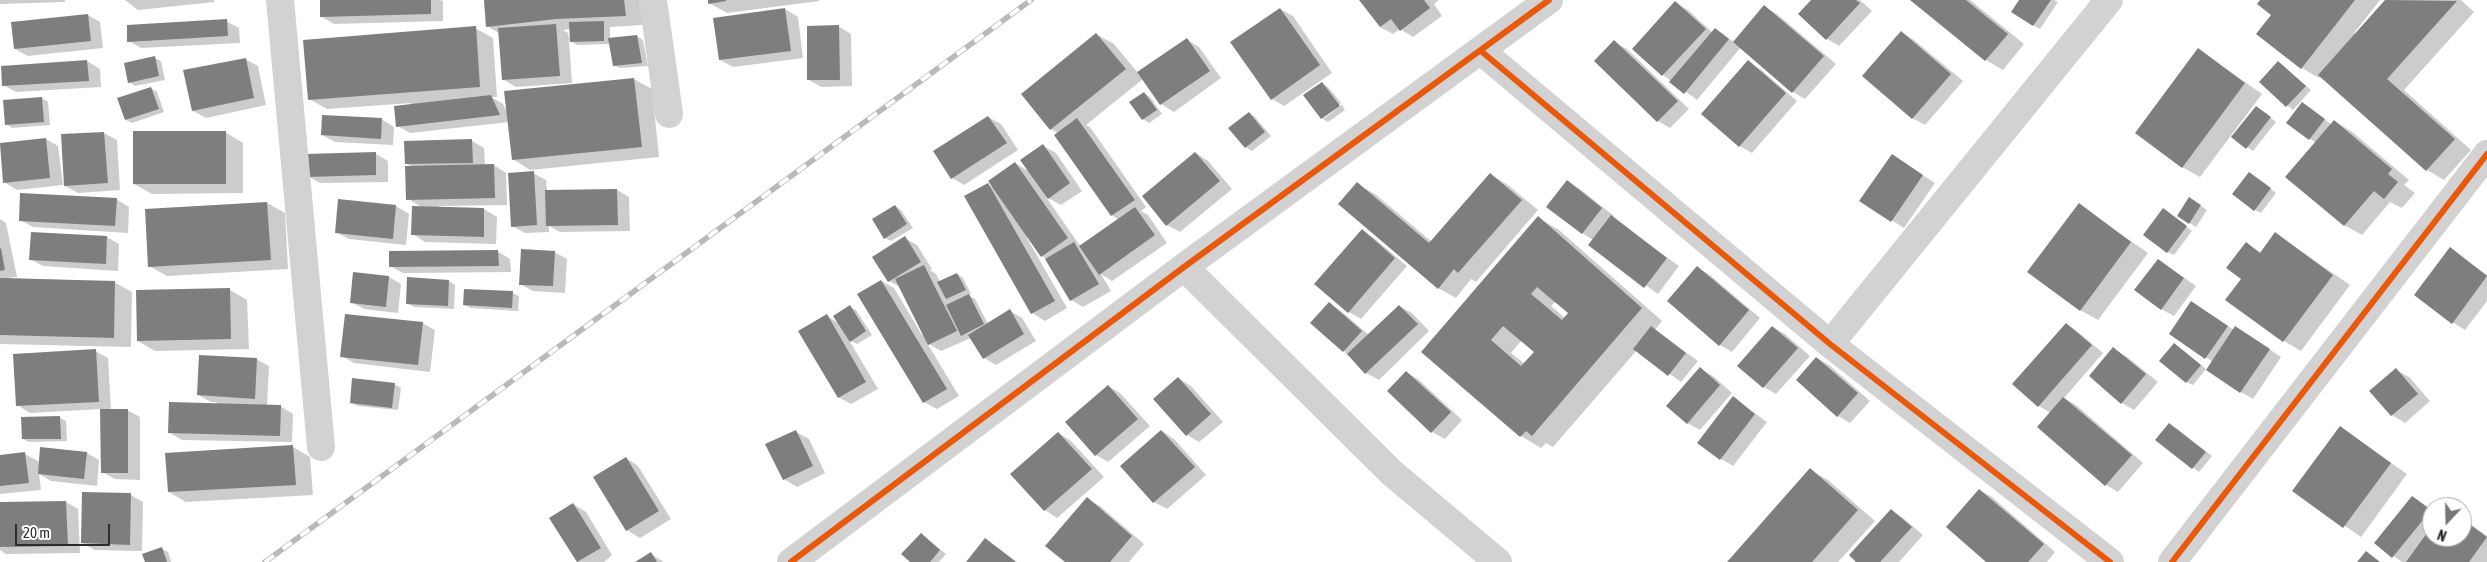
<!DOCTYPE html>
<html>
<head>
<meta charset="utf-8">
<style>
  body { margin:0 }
  #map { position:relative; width:2487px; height:562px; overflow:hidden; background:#fff; font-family:"Asap Condensed",sans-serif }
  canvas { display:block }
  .north { position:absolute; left:2422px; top:497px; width:50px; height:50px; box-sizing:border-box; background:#fff; border:1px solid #ababab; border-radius:50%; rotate:201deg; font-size:14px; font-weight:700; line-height:20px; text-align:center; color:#2d2d2d }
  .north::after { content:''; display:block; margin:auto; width:18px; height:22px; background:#767676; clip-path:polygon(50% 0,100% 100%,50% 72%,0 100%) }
  .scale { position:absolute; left:15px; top:524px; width:95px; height:22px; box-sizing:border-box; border:2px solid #2d2d2d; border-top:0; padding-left:6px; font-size:15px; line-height:18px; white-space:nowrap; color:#2d2d2d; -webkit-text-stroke:4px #fff; paint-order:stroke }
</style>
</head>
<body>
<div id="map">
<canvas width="2487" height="562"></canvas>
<div class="north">N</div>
<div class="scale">20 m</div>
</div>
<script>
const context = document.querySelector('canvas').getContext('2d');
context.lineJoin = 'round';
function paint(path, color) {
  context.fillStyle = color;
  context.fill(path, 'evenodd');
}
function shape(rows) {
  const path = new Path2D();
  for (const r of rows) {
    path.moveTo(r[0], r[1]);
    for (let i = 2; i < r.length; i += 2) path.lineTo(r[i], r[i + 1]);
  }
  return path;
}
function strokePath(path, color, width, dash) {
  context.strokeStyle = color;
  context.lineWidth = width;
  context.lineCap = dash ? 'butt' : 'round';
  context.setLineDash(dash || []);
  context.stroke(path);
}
const shadow = shape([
  [0,0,65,0,65,2,0,4],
  [125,0,214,0,214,2,138,10],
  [321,0,440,0,443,1,443,21,334,24,322,17],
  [485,0,640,0,643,25,610,27,610,39,637,36,643,40,648,66,620,68,614,65,611,44,577,45,569,40,572,83,516,87,504,80,500,34,487,26],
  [571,29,571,39,569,39,568,33,563,30],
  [709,0,819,0,819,1,727,13,709,3],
  [1361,0,1439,0,1434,4,1442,16,1413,37,1400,29,1393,34,1380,27],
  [1813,0,1860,0,1872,11,1839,46,1827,39,1800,14],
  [1912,0,1970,0,2024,44,2003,70,1986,60],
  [2021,0,2054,0,2058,2,2040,29,2033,25],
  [2261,0,2380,0,2354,33,2356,34,2386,0,2461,0,2474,12,2404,90,2471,150,2444,180,2427,170,2321,76,2319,78,2302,68,2273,15],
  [1676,3,1688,10,1712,32,1715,29,1734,42,1764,7,1777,14,1836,64,1805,99,1793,92,1741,47,1697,100,1663,75],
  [785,9,798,17,803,58,733,67,720,60],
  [1280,9,1293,16,1332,73,1284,106,1272,99],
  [88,15,100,22,103,48,28,56,15,49],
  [226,21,239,28,240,43,141,48,129,41],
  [838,26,851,34,852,86,821,87,809,80],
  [475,28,493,38,497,97,491,97,503,104,508,114,634,79,652,89,659,157,530,170,513,159,509,122,410,133,398,126,411,103,327,109,309,99],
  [1902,33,1914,40,1963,81,1925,125,1912,118],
  [1096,34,1114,44,1138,73,1187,40,1199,47,1221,78,1174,112,1161,104,1143,79,1086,125,1090,127,1146,207,1141,211,1148,215,1167,243,1112,281,1101,274,1111,291,1083,307,1071,300,1046,259,1042,256,1029,237,1027,238,1067,308,1045,321,1032,313,965,197,988,184,994,188,1015,163,1030,172,1043,146,1056,153,1082,191,1061,205,1046,197,1080,246,1119,220,1112,215,1058,133,1051,129],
  [1614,42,1627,49,1689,109,1670,128,1658,121],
  [2199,50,2262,94,2200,177,2182,167],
  [155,58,161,61,165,80,135,86,129,82],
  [245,59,258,66,266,105,206,118,193,111],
  [87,61,100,69,101,87,16,92,3,85,2,67],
  [1748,62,1760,69,1797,101,1752,153,1740,146,1703,114],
  [2278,62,2311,90,2293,110,2260,82],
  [1322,83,1328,87,1341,103,1322,119],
  [151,88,157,92,164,112,132,123,126,120],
  [1144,93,1150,97,1162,114,1149,123,1143,119],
  [42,98,48,102,50,125,12,128,6,124],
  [1342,105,1345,110,1328,122,1323,119],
  [2308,107,2331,124,2334,121,2351,131,2409,180,2404,185,2415,193,2402,208,2390,202,2362,235,2344,225,2316,143,2288,123],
  [2262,111,2276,122,2253,151,2233,137],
  [1249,113,1255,117,1271,136,1252,151,1246,147,1230,128],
  [988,117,1001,124,1018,150,964,185,952,178],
  [381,119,394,127,393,145,335,142,322,135],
  [225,132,243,143,243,193,152,194,134,184],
  [104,133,117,140,120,190,78,193,65,186],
  [46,139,58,146,63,185,17,190,4,182,0,144],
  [472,141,484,148,485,165,494,165,506,173,507,205,439,206,439,208,484,209,497,217,496,244,425,242,413,234,423,208,408,199,412,167,406,163],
  [1196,153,1208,161,1232,189,1180,232,1167,225,1143,196],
  [376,154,388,161,388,182,320,183,307,176],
  [1904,163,1935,183,1904,228,1861,201],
  [533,173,546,180,547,191,617,190,629,197,630,231,560,232,549,226,549,232,525,233,512,226],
  [1491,175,1508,185,1538,210,1476,282,1471,279,1456,298,1438,288,1357,184,1375,194,1432,242],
  [2256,178,2276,193,2261,213,2255,210],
  [1567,182,1580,189,1614,216,1612,218,1679,266,1658,294,1590,245,1593,240,1582,233],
  [116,199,129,207,128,233,33,227,20,220],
  [2190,199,2207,210,2196,227,2179,216],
  [340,200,396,206,409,214,406,245,349,239,336,232],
  [267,203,285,213,288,269,167,276,149,266,146,210],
  [2079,205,2148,253,2098,320,2080,310],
  [895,206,901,210,913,228,891,241,885,238],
  [2164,209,2192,231,2174,255,2167,252],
  [1538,218,1559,230,1662,321,1655,330,1698,361,1681,382,1637,350,1553,447,1546,443,1541,448,1521,436,1422,352],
  [1556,301,1569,313,1565,318,1551,306],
  [1522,340,1535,352,1525,364,1511,353],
  [0,219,6,223,17,277,8,278,114,282,132,292,131,347,0,344],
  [1362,231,1374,238,1407,266,1361,319,1349,312],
  [2276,234,2350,285,2301,351,2284,341,2242,279,2246,244,2262,253],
  [107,237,119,244,118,271,43,266,30,259],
  [905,238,917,245,932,269,930,270,936,274,940,282,957,274,963,278,971,294,968,295,975,299,988,324,1010,311,1022,318,1036,341,996,365,984,358,971,338,941,351,927,343,959,396,937,409,924,402,881,281,894,288,922,335,924,334,900,287,889,281],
  [2451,249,2487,275,2487,301,2465,330,2452,322],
  [497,251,510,259,511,272,403,273,390,266],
  [554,252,567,259,565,293,533,291,520,284],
  [1698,268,1710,275,1760,318,1732,352,1720,345],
  [2170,268,2196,286,2174,316,2161,309],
  [389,277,401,284,398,313,364,309,351,302],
  [409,279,449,281,455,285,454,309,414,307,407,303],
  [230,290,247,300,249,349,155,351,138,341],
  [512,293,519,296,518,311,471,308,464,305],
  [1329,303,1341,311,1369,335,1399,306,1412,313,1429,331,1379,380,1366,373,1344,351],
  [850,307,856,310,872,335,857,344,849,340,878,389,851,404,838,397,827,316,838,323],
  [2204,310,2234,330,2248,335,2281,357,2253,399,2241,392,2213,362,2171,334],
  [422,323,435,330,430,372,354,363,342,356],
  [2066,324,2078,332,2103,353,2064,398,2076,405,2143,463,2118,492,2106,485,2038,427,2051,413,2039,406,2013,384],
  [1772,327,1785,334,1810,356,1776,394,1764,387,1739,366],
  [2175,344,2206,369,2193,385,2186,382],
  [2113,349,2126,356,2158,382,2134,410,2122,403],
  [95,351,108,358,111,410,127,410,140,417,140,480,115,479,102,472,101,409,30,413,17,405],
  [1817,358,1829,365,1870,401,1850,423,1838,416],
  [256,359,269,366,267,406,280,406,293,414,292,442,182,440,170,433,217,405,217,402,211,402,198,395],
  [1700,369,1713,376,1732,393,1700,430,1687,423],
  [2396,370,2409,377,2430,401,2405,423,2392,415,2371,391],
  [1406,372,1419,380,1462,420,1445,439,1432,432,1388,391],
  [1178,378,1191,386,1223,422,1199,442,1187,435],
  [394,384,401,388,398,410,358,406,351,403],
  [1108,386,1120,393,1150,426,1108,462,1096,455],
  [1733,398,1767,422,1733,466,1721,459],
  [60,418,66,421,67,441,29,442,23,439],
  [2176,428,2212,456,2199,472,2157,440],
  [2341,428,2407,474,2361,537,2294,491],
  [1162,431,1174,439,1206,475,1167,509,1154,502,1122,466],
  [796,432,809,439,825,473,797,487,784,479],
  [1059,433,1071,441,1104,477,1057,518,1045,510,1012,474],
  [293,447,310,457,313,495,186,502,169,492],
  [87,453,99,460,97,486,51,481,39,474,41,490,0,494,0,456,25,454,38,461,40,467],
  [626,458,638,466,671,519,640,538,627,530,595,477],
  [1810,470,1828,480,1875,521,1838,562,1729,562],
  [1979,490,1992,497,2055,552,2047,562,1988,562],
  [131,495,143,502,142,551,95,550,82,543],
  [2413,497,2425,505,2429,508,2426,506,2425,508,2432,512,2432,537,2462,537,2462,518,2487,536,2487,562,2402,562,2376,543],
  [1087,499,1100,506,1144,544,1129,562,1067,562],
  [66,502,78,509,80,553,6,554,0,550,0,503],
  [573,504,586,512,612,555,604,562,577,562],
  [1891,511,1903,518,1923,535,1899,562,1858,562],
  [921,534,946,554,939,562,912,562],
  [985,540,997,547,1017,562,968,562],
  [162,549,168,552,171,562,147,562],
  [651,554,664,562,637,562]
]);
const building = shape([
  [320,0,431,0,431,14,320,17],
  [484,0,624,0,626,16,556,19,486,27],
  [708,0,726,0,726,1,708,4],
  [1359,0,1424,0,1430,8,1400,31,1391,19,1380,27],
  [1811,0,1856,0,1860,3,1826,40,1798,14],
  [1910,0,1966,0,2008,34,1985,61],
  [2019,0,2051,0,2033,26,2011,12],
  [2260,0,2355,0,2301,69,2256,34,2271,15,2257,4],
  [2385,0,2457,1,2387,79,2455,139,2426,171,2318,75],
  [1675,1,1706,29,1662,76,1632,49],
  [1764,5,1824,56,1792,93,1733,42],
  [785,8,791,51,719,60,713,18],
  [1280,8,1320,65,1271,100,1230,42],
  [88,14,91,41,14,49,11,22],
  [227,19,228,36,127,42,127,25],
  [604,21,604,41,570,42,569,22],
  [556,24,560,76,502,80,498,28],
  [839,25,840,80,807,80,807,26],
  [476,26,480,87,308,100,303,40],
  [1715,28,1729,39,1684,94,1669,82],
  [1901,31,1951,74,1912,119,1862,76],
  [1096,33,1126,69,1050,130,1021,94],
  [637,35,642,63,613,66,608,38],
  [1187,38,1210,71,1160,105,1137,72],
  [1614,40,1678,101,1657,122,1594,61],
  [2198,48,2245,83,2182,168,2135,133],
  [155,56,159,76,128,83,124,63],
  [246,58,254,98,192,111,183,70],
  [87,60,89,81,2,86,1,66],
  [1748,60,1786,93,1739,147,1701,114],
  [2278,61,2306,86,2286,107,2259,82],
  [634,78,642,147,512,160,504,91],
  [1322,82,1340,106,1321,119,1303,95],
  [151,87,159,109,125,120,117,98],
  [1144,92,1157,110,1142,120,1129,102],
  [491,95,500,115,396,127,394,106],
  [42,97,44,122,5,125,3,100],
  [2302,102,2325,119,2309,140,2286,123],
  [2256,106,2271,117,2246,149,2231,137],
  [1249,112,1265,132,1245,148,1228,128],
  [322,115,382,118,381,139,321,135],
  [988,116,1007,143,951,179,933,151],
  [1077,118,1135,200,1111,216,1054,135],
  [2334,120,2392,169,2388,174,2398,182,2384,199,2374,191,2344,226,2285,177],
  [133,131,226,131,226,184,133,184],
  [104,132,108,183,64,186,61,134],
  [46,138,50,178,3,183,0,143],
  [472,139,473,163,405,164,404,141],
  [1043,144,1070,183,1048,199,1020,160],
  [376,152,376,175,306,177,305,154],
  [1195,152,1220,181,1166,226,1142,196],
  [1892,154,1923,175,1891,222,1859,201],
  [1015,162,1068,238,1041,257,988,181],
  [494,164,495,198,406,200,405,166],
  [534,171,537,225,511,227,508,173],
  [2249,172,2271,188,2254,211,2232,194],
  [1490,173,1522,200,1458,273,1454,269,1438,289,1338,204,1357,182,1429,243],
  [1567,180,1602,208,1582,234,1546,207],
  [988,183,1055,301,1031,314,964,196],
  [617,189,618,225,546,226,545,190],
  [20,193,117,198,115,226,19,221],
  [2189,197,2201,205,2189,224,2177,216],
  [338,199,396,205,393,239,335,233],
  [267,202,271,260,148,267,145,209],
  [2079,203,2131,242,2080,311,2027,272],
  [895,205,907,224,884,239,872,219],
  [412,206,484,208,484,237,411,235],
  [1135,207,1155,235,1099,275,1079,246],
  [2163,208,2187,226,2167,253,2143,235],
  [1611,215,1667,258,1644,288,1588,245],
  [1538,216,1642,308,1532,436,1526,431,1520,437,1421,352],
  [1537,287,1568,313,1562,320,1531,294],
  [1503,326,1534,352,1521,366,1491,340],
  [1362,229,1395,258,1348,313,1314,284],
  [31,232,107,236,106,264,29,260],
  [2275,232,2333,275,2283,342,2225,300,2241,279,2226,268,2246,242,2260,253],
  [905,236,921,262,888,282,872,257],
  [1074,242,1099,284,1070,301,1045,259],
  [2450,247,2487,276,2452,324,2414,295],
  [1,248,5,270,0,271,0,249],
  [521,249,555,251,553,286,519,285],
  [498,250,499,266,389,267,389,251],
  [2158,259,2184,278,2161,310,2134,290],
  [924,265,957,331,928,345,895,279],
  [1697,266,1749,310,1719,346,1667,301],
  [353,272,389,276,386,307,350,303],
  [957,273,966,290,946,299,937,282],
  [407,277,449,280,448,306,406,304],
  [0,278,115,281,114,338,0,335],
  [881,280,947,389,923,403,857,294],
  [230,288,231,339,137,341,136,290],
  [464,289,513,291,512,308,463,305],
  [969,294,984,324,961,336,946,305],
  [2191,301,2228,326,2205,359,2169,334],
  [1329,302,1362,331,1343,352,1310,323],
  [850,305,866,331,850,342,833,316],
  [1399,305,1418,324,1365,374,1347,354],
  [1010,309,1024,334,983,359,968,335],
  [345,314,423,322,418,365,340,357],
  [827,314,866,382,838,398,798,331],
  [2066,323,2092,345,2038,407,2012,384],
  [1651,326,1686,353,1668,376,1633,349],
  [1772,326,1798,348,1763,388,1737,366],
  [2235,326,2270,349,2240,393,2206,370],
  [2174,343,2201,365,2186,383,2159,361],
  [2113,347,2146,374,2121,404,2089,376],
  [96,349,99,402,16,406,13,354],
  [199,355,257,358,255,399,197,395],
  [1816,357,1858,393,1837,417,1796,380],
  [1700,367,1720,385,1687,424,1666,406],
  [2396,368,2418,394,2391,416,2369,391],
  [1406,371,1451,412,1431,433,1387,391],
  [1178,377,1211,414,1186,436,1153,399],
  [352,378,395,383,392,408,350,403],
  [1108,385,1138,419,1095,456,1065,422],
  [1733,396,1755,414,1720,460,1697,443],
  [2063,397,2132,455,2105,486,2037,427],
  [169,402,281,405,280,436,168,433],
  [100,409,128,409,128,473,101,473],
  [60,416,61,439,22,439,21,417],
  [2169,423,2206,452,2192,469,2155,440],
  [2340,426,2391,463,2343,528,2292,491],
  [796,430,813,466,783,480,765,444],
  [1161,430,1195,467,1153,503,1120,466],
  [1058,432,1092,469,1044,511,1010,474],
  [293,445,296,485,168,492,165,453],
  [40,447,87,452,84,479,38,474],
  [25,452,29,483,0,486,0,455],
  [626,457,659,511,626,531,593,477],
  [1810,468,1858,510,1812,562,1727,562],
  [1979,489,2044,544,2028,562,1986,562,1946,527],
  [82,492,131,493,130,545,81,543],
  [2412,496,2431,510,2392,558,2374,543],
  [1087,497,1132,536,1110,562,1065,562,1045,546],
  [66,501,68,546,0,547,0,502],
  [573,503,601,548,577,562,549,518],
  [1891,509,1912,527,1880,562,1856,562,1849,555],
  [2462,519,2487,537,2469,562,2406,562,2432,526,2432,537,2462,537],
  [921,533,940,550,930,562,910,562,901,554],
  [985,538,1016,562,966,562],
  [162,547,167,562,145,562,142,554],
  [2366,551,2380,562,2357,562],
  [651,552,657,562,635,562]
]);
const minor = shape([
  [280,0,321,447],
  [653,0,669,114],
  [1481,51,1830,344,2110,562],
  [1184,267,1392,473,1498,562],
  [1830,344,2109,0],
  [791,562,1184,267,1549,0],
  [2172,562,2487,154]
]);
const rail = shape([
  [265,562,1031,0]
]);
const cycleway = shape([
  [1481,51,1830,344,2110,562],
  [791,562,1184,267,1549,0],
  [2172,562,2487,154]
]);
paint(shadow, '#0003');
paint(building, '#7e7e7e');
strokePath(minor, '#d2d2d2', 28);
strokePath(rail, '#b9b9b9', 5.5);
strokePath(rail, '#fff', 4, [11]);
strokePath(cycleway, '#e8590c', 6);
</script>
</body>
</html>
